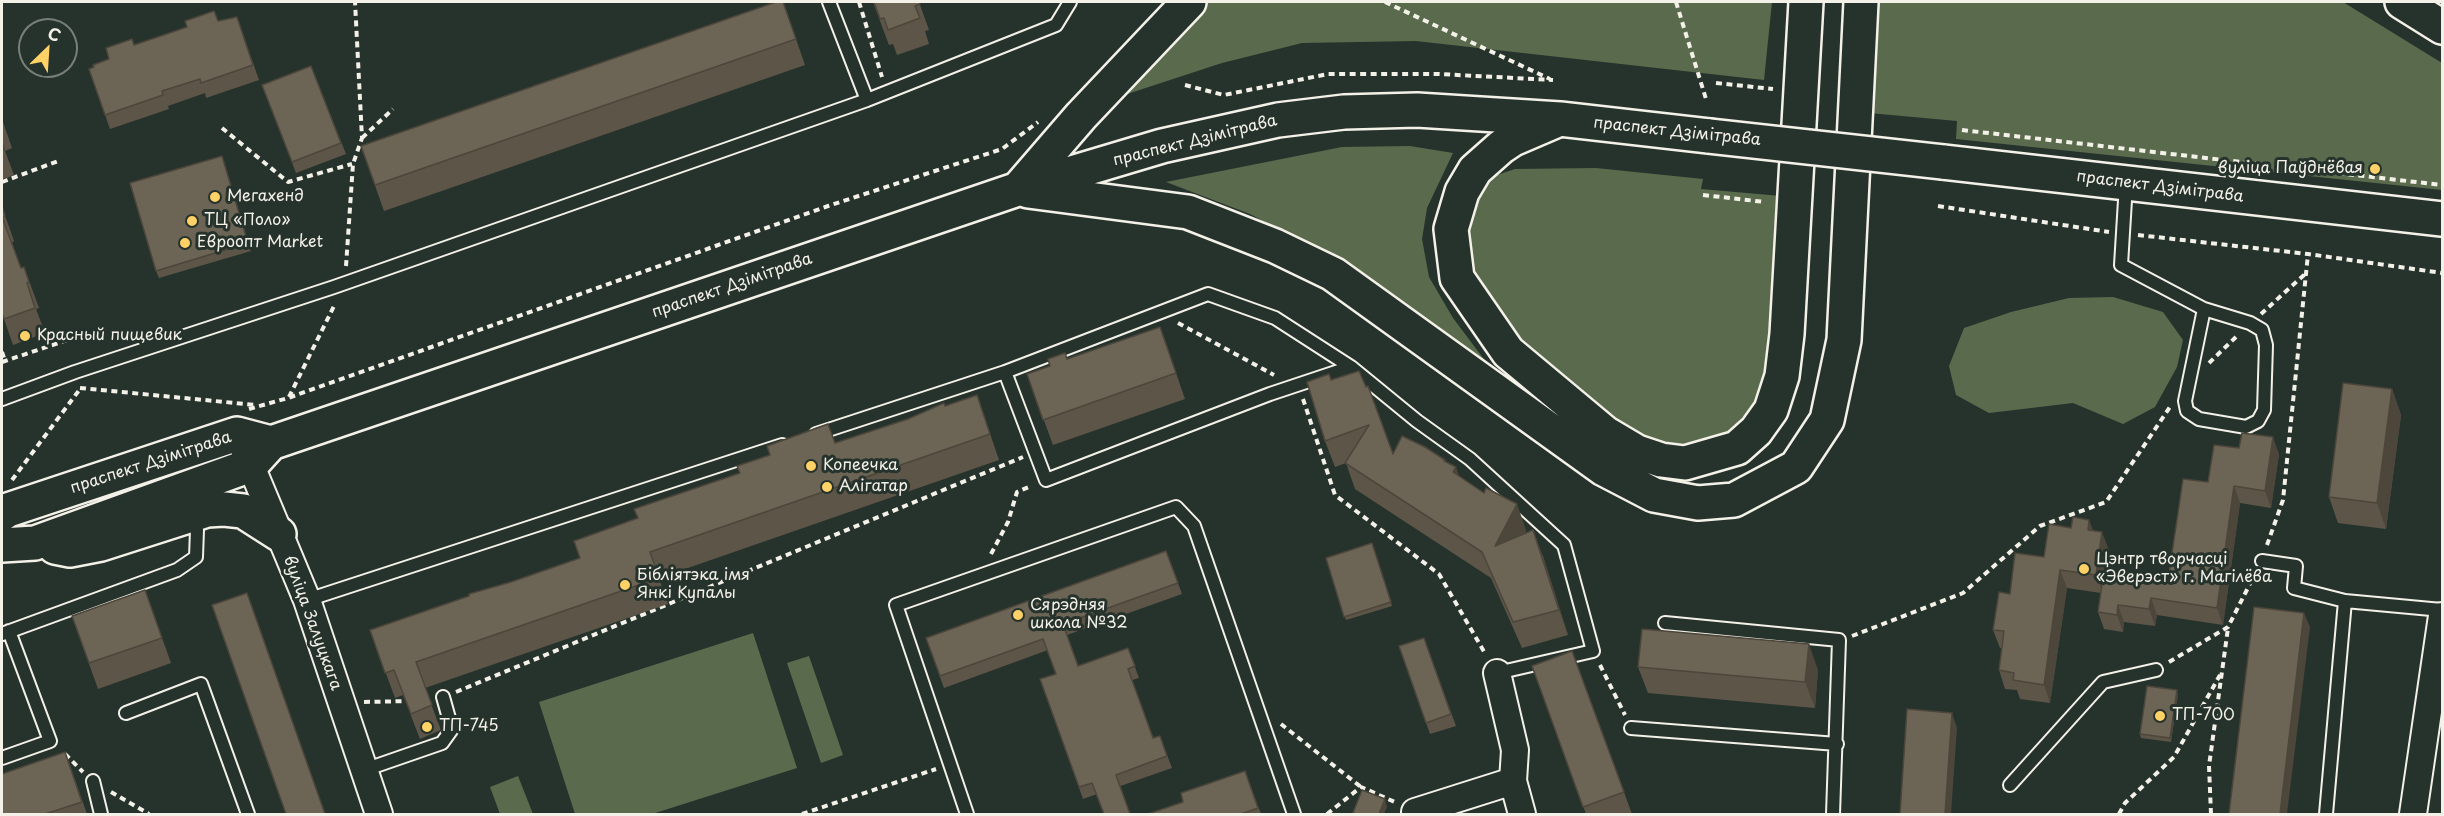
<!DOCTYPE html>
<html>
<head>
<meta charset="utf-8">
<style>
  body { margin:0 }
  #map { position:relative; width:2444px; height:816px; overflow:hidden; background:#26332d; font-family:"Playpen Sans",sans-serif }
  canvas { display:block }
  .frame { position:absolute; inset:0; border:3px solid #f4f1e8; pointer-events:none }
  .north { position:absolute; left:18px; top:18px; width:60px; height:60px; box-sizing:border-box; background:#26332d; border:2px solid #787f78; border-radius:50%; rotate:25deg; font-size:16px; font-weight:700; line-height:24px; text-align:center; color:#f4f1e8 }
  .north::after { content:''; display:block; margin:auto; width:21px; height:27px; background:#ffd166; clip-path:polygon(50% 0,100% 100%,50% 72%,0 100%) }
</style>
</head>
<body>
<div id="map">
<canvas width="2444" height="816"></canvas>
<div class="frame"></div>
<div class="north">С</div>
</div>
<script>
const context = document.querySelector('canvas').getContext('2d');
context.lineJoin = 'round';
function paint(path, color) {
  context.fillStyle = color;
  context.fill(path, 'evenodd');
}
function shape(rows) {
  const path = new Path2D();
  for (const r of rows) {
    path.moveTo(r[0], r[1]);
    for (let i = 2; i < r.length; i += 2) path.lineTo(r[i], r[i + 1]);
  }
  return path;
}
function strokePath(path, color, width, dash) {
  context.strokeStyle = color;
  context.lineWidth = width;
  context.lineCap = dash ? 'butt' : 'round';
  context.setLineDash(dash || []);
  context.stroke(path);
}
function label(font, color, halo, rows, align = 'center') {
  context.font = font + ' "Playpen Sans",sans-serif';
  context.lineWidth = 6;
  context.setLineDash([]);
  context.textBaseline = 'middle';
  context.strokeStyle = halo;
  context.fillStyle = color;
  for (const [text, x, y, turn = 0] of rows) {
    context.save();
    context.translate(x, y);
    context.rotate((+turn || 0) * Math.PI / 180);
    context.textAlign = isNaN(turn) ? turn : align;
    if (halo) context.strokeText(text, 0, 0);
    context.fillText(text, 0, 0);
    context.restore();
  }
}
const green = shape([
  [1204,2,1772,2,1764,80,1416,41,1302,43,1222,63,1115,98],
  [1874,2,2343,2,2442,63,2442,190,1956,139,1957,121,1869,113],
  [1410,146,1453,153,1427,208,1422,239,1429,277,1453,318,1495,374,1342,262,1250,214,1166,182,1342,147],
  [1596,168,1703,179,1701,189,1781,196,1773,316,1764,387,1746,414,1724,435,1689,447,1657,447,1604,422,1485,313,1461,244,1477,196,1494,176,1515,169],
  [2113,297,2163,312,2183,340,2177,367,2155,407,2123,424,2073,403,1989,413,1956,395,1949,366,1964,328,2011,312,2069,298],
  [231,445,237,454,94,507,89,501,89,493],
  [753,633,797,768,652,814,575,814,539,702],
  [809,656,843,755,821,763,787,663],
  [518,776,533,814,500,814,490,787]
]);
const path = shape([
  [859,2,882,77],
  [1385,2,1550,79],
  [1676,2,1706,99],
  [1716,83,1773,89],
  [1185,85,1224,95,1328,74,1439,74,1553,80],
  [222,128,288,182,352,164],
  [1962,130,2442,185],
  [362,138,393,109],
  [2,182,61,160],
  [1703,195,1765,202],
  [1938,206,2109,232],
  [2138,235,2308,254,2442,273],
  [346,266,353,164,362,138,355,2],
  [2261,314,2305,274],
  [1178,323,1274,375],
  [2,352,5,361],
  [2,362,91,332],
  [2209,363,2238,335],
  [80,388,256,405],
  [289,397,335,304],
  [1303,399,1335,495,1439,574,1486,655],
  [249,409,288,398,828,206,1002,149,1038,122],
  [12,480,80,389],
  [2267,545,2283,500,2308,254],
  [991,554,1008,522,1017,492,1031,486],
  [1852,636,1963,593,2040,526,2106,502,2170,407],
  [2169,662,2228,627,2255,574],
  [1600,665,1625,715],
  [456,692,1023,457],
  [364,702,411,701],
  [1281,724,1361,787],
  [65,754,83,772],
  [111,792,149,814],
  [802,814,936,769],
  [1327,814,1361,787,1397,803],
  [2119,814,2125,803,2174,757,2220,675],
  [2211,814,2209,766,2228,628]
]);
const service = shape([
  [829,2,867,100],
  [2126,184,2121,265,2204,309,2250,323,2262,330,2266,345,2264,410,2258,421,2246,427,2199,419,2187,411,2185,401,2204,309],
  [1005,372,1208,294,1275,318,1351,367],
  [2,399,75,372,334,287,867,100,1056,25,1070,2],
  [816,434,1005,372,1046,480,1270,394,1351,367,1417,421,1470,459,1564,545,1593,651,1497,673],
  [2262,561,2296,566,2294,588,2345,601,2442,610],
  [307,600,782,445],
  [1665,623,1839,640,1833,814],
  [2,634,177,570,196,557,197,530,193,517],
  [126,713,201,684,248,814],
  [1631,728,1837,744],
  [2,758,50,741,9,631],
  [364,770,442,743,452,729,443,697],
  [93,781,101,814],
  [2010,785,2103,682,2156,670],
  [967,814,896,605,1176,507,1194,526,1294,814],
  [2326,814,2345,601]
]);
const minor = shape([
  [244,449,307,600,379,814],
  [1497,673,1515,750,1513,781,1522,814],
  [1415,812,1513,781],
  [2413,814,2442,616]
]);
const primary = shape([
  [2402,2,2442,27],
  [1555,121,1513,139,1501,147,1475,170,1462,192,1451,229,1457,278,1508,352,1605,433,1637,452,1661,460,1685,463,1737,448,1756,431,1771,410,1782,376,1787,334,1806,2],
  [1943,162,2442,219],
  [1018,189,1081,116,1189,2],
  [1028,191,1188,212,1275,246,1333,274,1604,469,1654,495,1698,503,1734,500,1796,467,1827,420,1844,340,1861,2],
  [2,514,8,510,237,434,271,443,1018,189,1162,146,1278,120,1344,112,1417,110,1560,119,1709,136],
  [2,545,35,543,251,465,271,443],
  [55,547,70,550,101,544,207,510,224,509,243,511,279,534]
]);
const primaryBridge = shape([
  [1709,136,1943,162]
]);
const wall = shape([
  [783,2,805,65,384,211,361,146],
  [873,2,919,2,929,30,925,31,929,44,897,55,893,44,889,45],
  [237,17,259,80,206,98,205,93,168,106,169,109,110,129,89,69,94,67,134,45,218,21],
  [311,66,346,154,296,173,262,85],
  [2,119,12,148,5,151,14,175,2,180],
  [222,156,251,251,159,278,156,271],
  [2,207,14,241,12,243,21,268,24,267,39,308,36,309,45,333,13,345,2,313],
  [1160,327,1185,399,1053,445,1027,374],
  [1331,380,1393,454,1446,462,1459,477,1526,530,1524,534,1543,556,1568,635,1522,648,1491,578,1355,489,1346,463,1335,467,1325,441],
  [2392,389,2401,415,2386,529,2338,523,2329,497],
  [977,395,999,460,659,578,668,604,425,688,441,730,420,739,403,695,395,698,370,630,580,558,638,518,740,473,770,455,835,443],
  [2279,454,2271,508,2240,503,2223,625,2157,615,2155,626,2124,622,2123,632,2104,629,2098,612,2101,593,2067,588,2050,703,2020,699,2017,690,2005,689,1999,670,2002,648,2000,648,1993,630,2010,594,2071,528,2089,520,2093,531,2109,550,2106,571,2168,580,2208,482],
  [1372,543,1392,606,1346,620,1326,558],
  [1166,551,1182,594,1067,635,1078,666,1128,648,1139,678,1132,680,1153,738,1160,736,1172,768,1083,799,1040,679,1056,674,1048,650,944,688,926,638],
  [145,590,171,663,98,689,72,616],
  [1424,638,1456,726,1430,734,1399,646],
  [1572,651,1632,814,1586,814,1532,666],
  [1638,667,1818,670,1815,708,1648,693],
  [2178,694,2171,742,2141,738,2140,734],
  [65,752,87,814,2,814],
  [1245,771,1261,814,1148,814,1183,802]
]);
const shadedWall = shape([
  [2392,389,2401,415,2386,529,2377,503],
  [2273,437,2279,454,2271,508,2265,491],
  [1456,467,1465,492,1453,472],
  [2234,486,2240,503,2223,625,2217,608],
  [1517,504,1526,530,1505,572,1495,546],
  [2089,520,2096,538,2088,530],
  [1533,530,1543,556,1568,635,1559,610],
  [2102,532,2109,550,2103,593,2096,575],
  [2060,570,2067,588,2050,703,2044,685],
  [2151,598,2157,615,2155,626,2149,609],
  [2118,605,2124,622,2123,632,2117,615],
  [2304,613,2310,627,2287,814,2280,814],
  [1809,644,1818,670,1815,708,1805,682],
  [2177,690,2178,694,2171,742,2170,738],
  [1952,713,1957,728,1951,814,1945,814],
  [1385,799,1387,807,1384,814,1379,814]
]);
const building = shape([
  [776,2,783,2,796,39,375,185,361,146,776,2],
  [874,2,919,2,920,4,915,6,920,18,888,30,884,18,880,19,874,2],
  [214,11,218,21,237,17,253,65,201,83,200,79,162,91,163,95,105,115,89,69,94,67,93,65,109,59,106,48,132,39,134,45,187,27,185,21,214,11],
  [311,66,341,143,292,162,262,85,311,66],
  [2,142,4,150,2,150,2,142],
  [222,156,248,243,156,271,130,183,222,156],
  [2,207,5,216,2,217,21,268,24,267,29,282,27,283,35,308,4,319,2,313,2,207],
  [1160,327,1176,373,1043,420,1027,374,1050,366,1048,359,1065,353,1067,359,1160,327],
  [1359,371,1366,387,1368,386,1393,454,1402,436,1425,447,1445,460,1444,461,1456,467,1453,472,1484,493,1486,488,1517,504,1495,546,1533,530,1559,610,1513,622,1482,552,1345,463,1369,425,1325,441,1307,382,1329,374,1331,380,1359,371],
  [2343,383,2392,389,2377,503,2329,497,2343,383],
  [977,395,990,434,650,552,659,578,416,662,432,705,411,714,394,670,385,673,370,630,469,596,469,594,511,582,580,558,574,541,638,518,634,509,740,473,737,466,770,455,767,446,828,424,835,443,908,419,944,403,945,406,977,395],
  [2242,433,2273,437,2265,491,2234,486,2217,608,2151,598,2149,609,2118,605,2117,615,2098,612,2104,571,2168,580,2183,479,2208,482,2214,445,2239,448,2242,433],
  [2073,517,2089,520,2088,530,2102,532,2096,575,2060,570,2044,685,2013,680,2014,673,1999,670,2004,631,1993,630,1999,592,2010,594,2015,553,2044,557,2049,524,2071,528,2073,517],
  [1372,543,1391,602,1344,617,1326,558,1372,543],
  [1166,551,1178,583,1063,624,1078,666,1128,648,1135,666,1128,669,1153,738,1160,736,1167,756,1116,775,1130,814,1104,814,1092,783,1079,787,1040,679,1056,674,1043,639,940,676,926,638,1166,551],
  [145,590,162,638,89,663,72,616,145,590],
  [247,593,325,814,286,814,212,605,247,593],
  [2254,607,2304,613,2280,814,2229,814,2254,607],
  [1642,629,1809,644,1805,682,1638,667,1642,629],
  [1424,638,1451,714,1426,723,1399,646,1424,638],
  [1572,651,1624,792,1583,807,1532,666,1572,651],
  [2147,686,2177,690,2170,738,2140,734,2147,686],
  [1907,709,1952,713,1945,814,1900,814,1907,709],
  [65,752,82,802,45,814,2,814,2,774,65,752],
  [1245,771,1258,808,1241,814,1148,814,1183,802,1181,793,1245,771],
  [1362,790,1385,799,1379,814,1357,814,1353,813,1362,790]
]);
const markers = [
  [2375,169,6,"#ffd166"],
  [215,197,6,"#ffd166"],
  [192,221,6,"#ffd166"],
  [185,243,6,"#ffd166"],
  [25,336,6,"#ffd166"],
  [811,466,6,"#ffd166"],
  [827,487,6,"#ffd166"],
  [2084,569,6,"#ffd166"],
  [625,585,6,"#ffd166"],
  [1018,615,6,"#ffd166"],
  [2160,716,6,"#ffd166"],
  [427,727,6,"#ffd166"]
];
const streetNames = [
  ["праспект Дзімітрава",1677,132,6],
  ["праспект Дзімітрава",1195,141,-14],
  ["праспект Дзімітрава",2160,187,7],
  ["праспект Дзімітрава",732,286,-19],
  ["праспект Дзімітрава",151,463,-18],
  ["вуліца Залуцкага",312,623,70]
];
const poiNames = [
  ["вуліца Паўднёвая",2363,169,"right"],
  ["Мегахенд",227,197],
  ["ТЦ «Поло»",204,221],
  ["Евроопт Market",197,243],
  ["Красный пищевик",37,336],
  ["Копеечка",823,466],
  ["Алігатар",839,487],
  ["Цэнтр творчасці",2096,560],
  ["«Эверэст» г. Магілёва",2096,578],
  ["Бібліятэка імя",637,576],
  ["Янкі Купалы",637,594],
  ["Сярэдняя",1030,606],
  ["школа №32",1030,624],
  ["ТП-700",2172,716],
  ["ТП-745",439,727]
];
paint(green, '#5a6b4d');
strokePath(service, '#f4f1e8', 16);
strokePath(minor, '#f4f1e8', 30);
strokePath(primary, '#f4f1e8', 38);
strokePath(path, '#f4f1e8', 4, [6, 4.5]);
strokePath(service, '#26332d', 12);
strokePath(minor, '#26332d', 26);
strokePath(primary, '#26332d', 33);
strokePath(primaryBridge, '#f4f1e8', 38, []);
strokePath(primaryBridge, '#26332d', 33);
paint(wall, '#5d5648');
paint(shadedWall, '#4c463b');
paint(building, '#6c6454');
strokePath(building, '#4c463b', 1.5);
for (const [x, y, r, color] of markers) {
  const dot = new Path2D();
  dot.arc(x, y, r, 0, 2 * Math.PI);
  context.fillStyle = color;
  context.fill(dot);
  strokePath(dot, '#26332d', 2);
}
label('16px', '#f4f1e8', '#26332d', streetNames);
label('16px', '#f4f1e8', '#26332d', poiNames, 'left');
</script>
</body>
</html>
